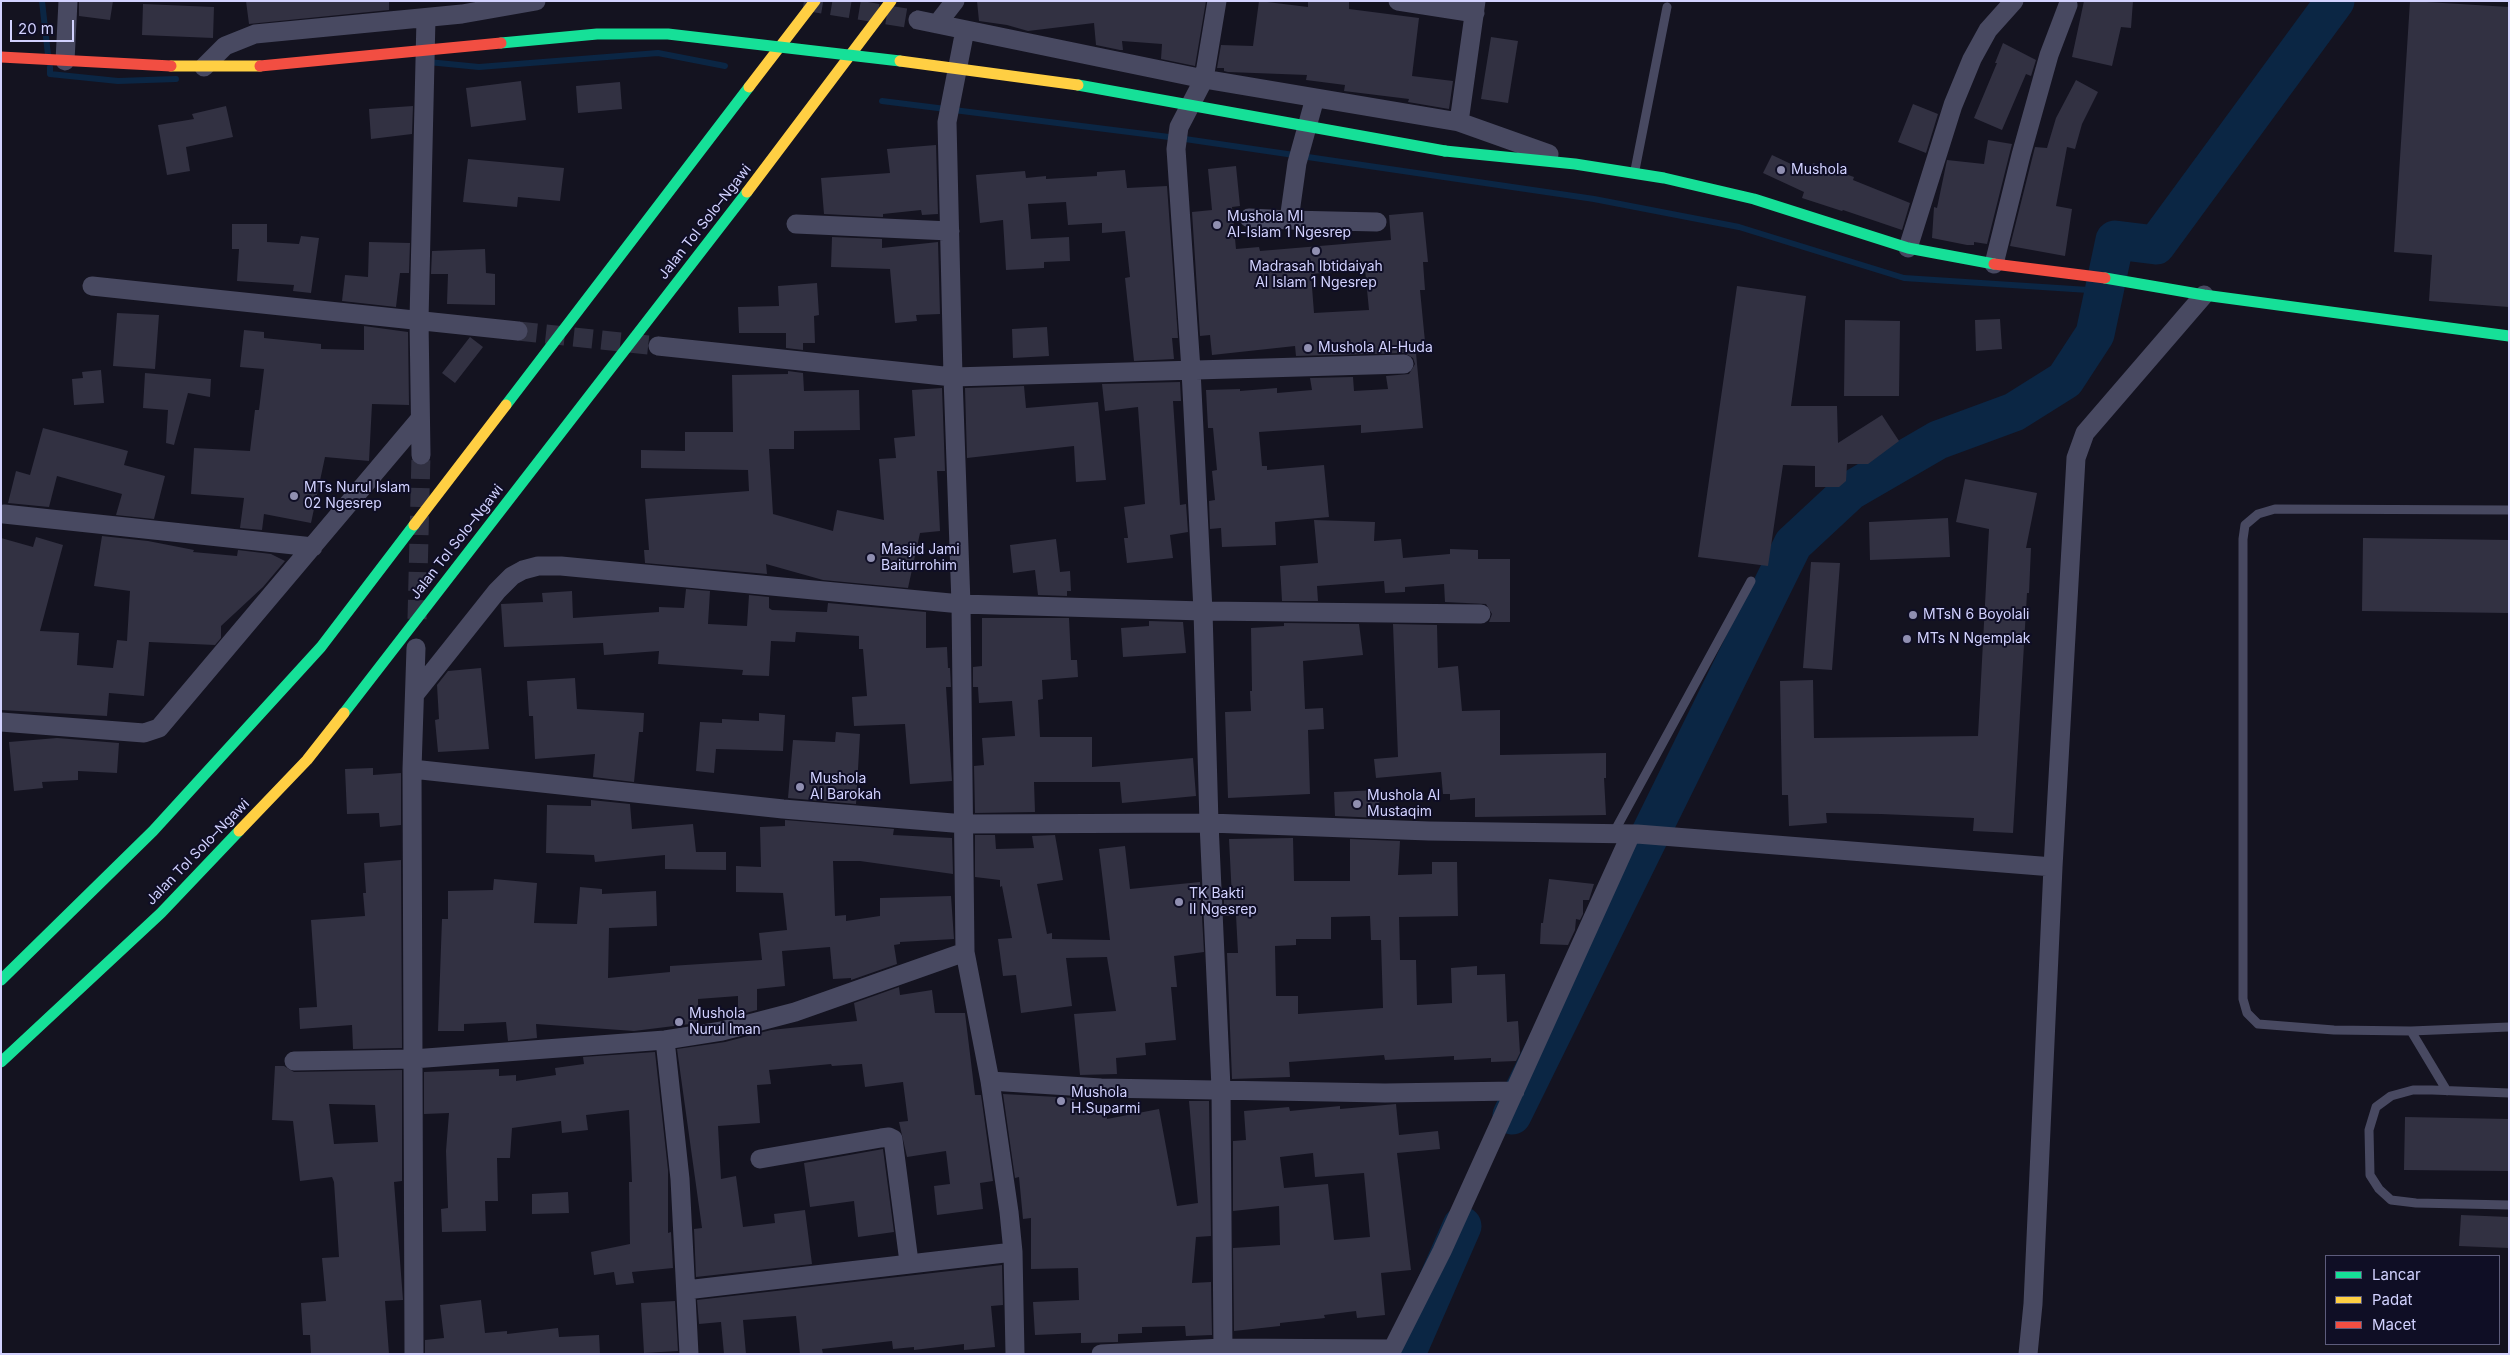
<!DOCTYPE html>
<html>
<head>
<meta charset="utf-8">
<style>
  body { margin:0 }
  #map { position:relative; width:2510px; height:1355px; overflow:hidden; background:#141320; font-family:Inter,sans-serif }
  canvas { display:block }
  .frame { position:absolute; inset:0; border:2px solid #d2d2ff; pointer-events:none }
  .legend { position:absolute; left:2325px; top:1255px; width:175px; height:90px; box-sizing:border-box; background:#0f0e25; border:1px solid #5d5c7c; margin:0; padding:6px 9px; list-style:none; font-size:15px; color:#d2d2ff }
  .legend li { display:flex; align-items:center; gap:10px; height:25px }
  .legend b { width:25px; border:1px solid #5d5c7c }
  .scale { position:absolute; left:10px; top:20px; width:64px; height:22px; box-sizing:border-box; border:2px solid #d2d2ff; border-top:0; padding-left:6px; font-size:15px; line-height:18px; white-space:nowrap; color:#d2d2ff; -webkit-text-stroke:4px #0f0e25; paint-order:stroke }
</style>
</head>
<body>
<div id="map">
<canvas width="2510" height="1355"></canvas>
<div class="frame"></div>
<ul class="legend">
<li><b style="height:6px;background:#16e098"></b>Lancar</li>
<li><b style="height:6px;background:#ffcf43"></b>Padat</li>
<li><b style="height:6px;background:#f24e42"></b>Macet</li>
</ul>
<div class="scale">20 m</div>
</div>
<script>
const context = document.querySelector('canvas').getContext('2d');
context.lineJoin = 'round';
function shape(rows) {
  const path = new Path2D();
  for (const r of rows) {
    path.moveTo(r[0], r[1]);
    for (let i = 2; i < r.length; i += 2) path.lineTo(r[i], r[i + 1]);
  }
  return path;
}
function strokePath(path, color, width, dash) {
  context.strokeStyle = color;
  context.lineWidth = width;
  context.lineCap = dash ? 'butt' : 'round';
  context.setLineDash(dash || []);
  context.stroke(path);
}
function paint(path, color) {
  context.fillStyle = color;
  context.fill(path, 'evenodd');
}
function label(font, color, halo, rows, align = 'center') {
  context.font = font + ' Inter,sans-serif';
  context.lineWidth = 4;
  context.setLineDash([]);
  context.textBaseline = 'middle';
  context.strokeStyle = halo;
  context.fillStyle = color;
  for (const [text, x, y, turn = 0] of rows) {
    context.save();
    context.translate(x, y);
    context.rotate((+turn || 0) * Math.PI / 180);
    context.textAlign = isNaN(turn) ? turn : align;
    if (halo) context.strokeText(text, 0, 0);
    context.fillText(text, 0, 0);
    context.restore();
  }
}
const stream = shape([
  [42,1,48,55],
  [428,62,479,67,658,53,725,66],
  [50,67,50,74,118,81,176,79],
  [882,101,1185,139,1594,199,1739,227,1904,278,2104,291]
]);
const river = shape([
  [1512,1115,1793,544,1850,491,1938,440,2014,412,2065,380,2095,334,2115,240,2156,245,2335,1],
  [1406,1354,1462,1226]
]);
const building = shape([
  [79,1,113,1,110,20,79,16],
  [246,1,389,1,389,10,249,24],
  [977,1,1206,1,1195,66,1161,59,1162,44,1122,41,1123,50,1120,50,1096,45,1094,23,1028,31,1007,25,979,21],
  [1259,1,1308,7,1308,1,1349,2,1349,9,1419,18,1412,76,1453,81,1449,109,1408,102,1409,99,1344,91,1345,85,1306,80,1307,75,1228,72,1224,71,1224,68,1217,68,1221,45,1253,46],
  [2084,1,2133,1,2131,28,2121,27,2112,66,2072,57],
  [2410,1,2509,7,2509,307,2429,301,2432,255,2394,252],
  [143,4,214,7,213,38,142,35],
  [1491,37,1518,41,1508,103,1481,99],
  [2003,43,2036,60,2031,76,2026,74,2002,130,1974,118,1997,63,1995,63],
  [2076,80,2098,92,2082,124,2075,149,2067,147,2056,206,2072,209,2065,256,2010,246,2035,147,2047,148,2056,118],
  [521,81,526,120,471,127,466,88],
  [620,82,622,109,578,113,576,86],
  [1913,104,1938,114,1926,153,1898,142],
  [226,106,233,137,186,147,190,171,167,175,158,125,194,119,192,114],
  [413,106,412,134,371,139,369,109],
  [1988,140,2012,144,1987,244,1974,242,1974,245,1967,245,1932,238,1934,207,1937,208,1947,160,1984,164],
  [936,145,938,214,922,215,921,210,883,214,883,217,824,214,821,178,890,173,887,149],
  [1772,155,1810,173,1813,163,1854,177,1853,180,1910,203,1902,230,1843,210,1842,211,1802,198,1804,192,1763,173],
  [468,159,564,168,560,201,518,197,517,207,463,202],
  [1236,166,1240,206,1232,207,1236,249,1259,247,1260,251,1391,240,1389,215,1423,212,1428,262,1423,262,1425,290,1420,290,1426,352,1416,353,1423,428,1361,433,1361,425,1259,432,1262,466,1267,466,1267,470,1324,465,1329,517,1275,522,1276,545,1222,547,1221,528,1210,529,1209,501,1215,500,1212,471,1217,470,1213,428,1208,428,1206,390,1240,389,1240,391,1277,388,1277,393,1312,390,1310,378,1353,377,1354,391,1388,389,1386,376,1409,374,1415,364,1413,358,1404,353,1296,356,1295,346,1212,355,1210,335,1200,336,1192,212,1212,210,1208,169],
  [1365,269,1369,310,1314,313,1311,274],
  [1125,170,1127,188,1167,186,1178,338,1172,338,1174,359,1134,361,1125,278,1130,277,1125,231,1102,233,1102,223,1068,225,1066,202,1028,204,1031,239,1069,237,1070,261,1044,262,1044,268,1006,270,1003,220,980,223,976,175,1025,171,1026,178,1046,176,1046,179,1097,176,1097,172],
  [232,224,267,224,267,242,299,244,301,236,319,238,311,293,293,291,294,285,237,281,239,249,232,249],
  [832,237,882,239,882,248,938,242,940,314,916,315,917,321,895,323,890,269,831,267],
  [369,242,410,243,409,273,400,273,396,307,342,301,345,275,368,277],
  [485,249,486,273,495,274,495,305,447,304,448,274,431,274,432,251],
  [817,283,819,315,814,316,815,343,803,343,803,350,786,348,786,333,739,333,738,307,779,306,778,286],
  [1737,286,1806,296,1791,406,1837,406,1838,443,1882,415,1899,441,1868,464,1847,464,1846,481,1839,487,1815,487,1815,466,1783,465,1768,566,1698,557],
  [117,313,159,315,155,369,113,366],
  [2000,319,2002,349,1976,351,1975,320],
  [1845,320,1900,321,1899,396,1844,396],
  [364,326,408,332,409,405,372,404,369,461,325,457,311,523,264,514,262,530,240,528,244,498,191,494,194,448,250,451,255,410,259,410,264,369,240,367,244,330,264,332,264,338,321,344,321,349,364,350],
  [1047,327,1049,356,1013,358,1012,329],
  [470,337,483,347,455,383,442,373],
  [101,370,104,403,74,405,72,379,83,378,82,372],
  [788,371,803,373,804,391,859,390,860,430,794,431,794,449,769,449,773,514,833,531,837,510,884,520,879,459,896,458,894,438,915,436,912,390,942,388,945,471,937,471,940,531,920,533,908,588,823,580,766,564,767,574,645,563,644,550,649,550,645,499,749,491,748,470,641,468,641,450,685,451,685,432,733,432,732,375,788,374],
  [145,373,211,379,210,397,188,393,174,445,166,443,168,410,143,408],
  [1180,382,1181,401,1173,401,1180,505,1186,504,1188,532,1170,535,1173,558,1127,563,1124,538,1128,538,1124,507,1145,504,1138,407,1105,411,1102,384],
  [1024,386,1026,408,1098,402,1106,480,1076,482,1074,446,967,458,965,388],
  [43,428,128,451,124,465,165,476,154,519,116,515,122,494,57,476,49,507,8,503,16,471,30,475],
  [1965,479,2037,493,2026,548,2031,548,2029,593,2027,593,2013,833,1973,831,1974,818,1881,814,1826,813,1827,823,1789,826,1788,795,1782,795,1780,681,1813,680,1814,738,1978,736,1989,529,1956,522],
  [1948,518,1950,557,1870,560,1869,522],
  [1314,520,1375,522,1374,541,1401,539,1403,558,1450,554,1450,549,1478,550,1478,559,1510,559,1510,622,1489,622,1492,614,1486,604,1445,602,1444,584,1405,587,1405,592,1385,593,1384,581,1317,586,1318,601,1282,601,1280,566,1318,563],
  [102,536,148,541,194,550,193,552,237,556,238,550,271,554,285,561,263,587,221,626,221,638,215,645,149,642,144,696,109,693,107,716,1,710,1,538,33,547,36,537,63,545,40,631,79,633,77,665,113,668,117,640,127,641,130,591,94,586],
  [2363,538,2509,540,2509,613,2362,611],
  [1056,539,1060,572,1070,571,1071,591,1067,591,1067,596,1038,595,1035,570,1013,573,1010,545],
  [1811,562,1840,563,1832,670,1803,668],
  [686,589,710,591,708,624,747,626,749,595,769,597,769,608,772,610,827,612,828,603,926,612,926,648,947,647,948,668,950,668,951,687,946,687,952,781,910,784,905,724,854,726,852,697,867,696,863,649,859,649,859,636,796,632,795,642,771,641,769,676,742,675,743,670,658,664,659,651,604,655,603,643,504,647,501,604,543,602,542,593,572,591,573,618,659,612,659,607,684,608],
  [982,618,1069,618,1071,660,1077,660,1078,677,1042,680,1043,699,1038,700,1040,737,1092,737,1092,767,1193,758,1196,796,1122,803,1120,782,1034,782,1035,812,975,813,974,766,984,765,982,738,1015,736,1012,701,979,703,978,687,973,687,973,667,982,666],
  [1149,621,1183,622,1186,653,1123,657,1121,628,1149,626],
  [1284,623,1359,624,1363,655,1303,661,1305,709,1323,708,1324,729,1308,730,1310,794,1228,798,1225,712,1251,711,1250,691,1252,691,1251,628,1284,626],
  [1393,624,1437,625,1438,668,1458,666,1462,711,1500,710,1500,755,1606,753,1606,778,1604,778,1606,815,1475,817,1475,798,1450,800,1450,794,1443,794,1441,772,1376,778,1374,759,1398,757],
  [481,668,489,749,438,752,435,720,439,719,437,685,448,671],
  [575,678,577,709,644,713,643,732,639,732,634,782,593,777,595,754,535,759,533,716,529,716,527,681],
  [759,713,785,715,783,751,716,749,714,773,696,771,700,722,722,723,722,719,759,721],
  [836,732,860,734,856,804,788,798,793,740,835,742],
  [57,738,119,743,117,773,78,771,78,780,42,782,43,788,14,791,9,742],
  [373,768,373,775,401,773,401,825,380,827,379,813,347,814,345,769],
  [1379,790,1380,818,1335,816,1334,792],
  [591,800,630,804,632,829,693,824,696,852,726,852,726,870,665,869,665,855,595,862,594,855,546,853,547,805,591,806],
  [785,820,894,829,893,835,952,838,953,874,860,861,833,861,835,916,846,915,846,921,880,916,880,898,951,896,954,939,900,942,900,944,894,945,897,964,851,980,851,978,833,979,830,947,782,951,785,986,757,989,757,1010,738,1015,738,996,698,999,698,1023,634,1031,536,1024,537,1038,508,1041,506,1022,464,1024,464,1031,438,1031,442,919,448,919,448,891,493,890,494,879,537,883,534,923,577,924,580,887,602,889,602,894,656,891,657,926,609,928,608,978,670,972,670,966,762,960,759,933,787,930,783,893,736,892,736,866,761,867,760,827,785,826],
  [975,835,995,835,996,849,1034,848,1032,836,1055,835,1063,880,1037,884,1047,934,1052,933,1052,939,1110,940,1099,849,1125,846,1130,889,1200,882,1204,952,1174,956,1177,987,1171,987,1176,1040,1145,1043,1146,1055,1116,1058,1117,1074,1080,1075,1074,1014,1116,1011,1107,957,1066,958,1072,1006,1021,1013,1016,975,1003,976,998,939,1012,938,1002,886,1000,887,1000,880,975,877],
  [1293,838,1294,881,1350,881,1350,839,1400,841,1398,875,1432,874,1432,862,1457,862,1458,916,1399,917,1400,960,1416,960,1417,1005,1452,1003,1451,968,1477,966,1477,975,1505,974,1507,1022,1518,1021,1520,1053,1516,1061,1491,1062,1491,1058,1454,1060,1454,1056,1385,1060,1384,1055,1289,1062,1290,1077,1232,1079,1227,953,1238,953,1236,915,1224,916,1224,899,1232,898,1229,839],
  [1370,916,1371,940,1381,940,1383,1008,1298,1014,1298,996,1276,996,1275,946,1296,945,1296,939,1331,939,1331,917],
  [401,860,402,1048,353,1049,352,1025,300,1029,299,1008,317,1007,311,920,365,916,363,893,366,893,364,863],
  [1549,879,1594,884,1589,900,1583,900,1583,914,1580,920,1576,919,1575,930,1568,945,1540,944,1541,923,1543,923],
  [899,987,900,995,932,990,935,1013,965,1013,975,1095,981,1095,993,1181,980,1183,983,1209,937,1215,934,1186,950,1184,946,1151,907,1157,899,1122,908,1121,903,1082,865,1087,862,1064,832,1066,831,1064,769,1070,771,1084,757,1085,760,1123,718,1126,721,1179,736,1176,743,1227,775,1223,774,1214,805,1210,812,1264,696,1277,694,1229,702,1228,677,1049,725,1042,771,1030,857,1021,854,1003],
  [655,1052,668,1170,668,1233,671,1232,673,1268,632,1272,634,1283,616,1285,614,1272,594,1275,591,1252,630,1244,629,1182,632,1182,629,1110,586,1115,588,1130,562,1133,561,1121,512,1128,510,1158,497,1158,498,1201,485,1201,486,1231,442,1232,441,1209,448,1208,446,1151,449,1113,424,1114,424,1072,499,1069,499,1076,516,1075,516,1081,556,1075,555,1068,584,1064,583,1057],
  [275,1066,284,1066,294,1072,402,1070,402,1181,394,1182,403,1300,385,1301,389,1354,311,1354,310,1335,303,1335,301,1303,326,1301,322,1258,339,1257,334,1182,332,1177,300,1181,293,1121,272,1120],
  [329,1104,375,1105,378,1142,334,1144],
  [1003,1094,1075,1098,1075,1112,1105,1107,1107,1119,1159,1109,1177,1206,1198,1203,1189,1101,1209,1101,1211,1236,1196,1237,1192,1283,1211,1282,1212,1335,1186,1336,1185,1326,1142,1327,1142,1333,1118,1334,1118,1342,1081,1343,1081,1333,1035,1335,1033,1302,1079,1300,1078,1268,1031,1269,1031,1218,1023,1219,1019,1177,1015,1178],
  [1396,1104,1399,1135,1438,1131,1440,1149,1397,1153,1411,1270,1381,1273,1385,1315,1357,1318,1356,1311,1324,1315,1325,1318,1280,1323,1280,1326,1234,1331,1233,1248,1280,1245,1279,1206,1233,1211,1233,1141,1246,1140,1244,1111,1289,1107,1290,1111,1340,1106,1340,1109],
  [1313,1153,1315,1177,1364,1173,1370,1237,1334,1240,1328,1184,1284,1188,1280,1157],
  [2405,1117,2509,1119,2509,1171,2404,1170],
  [883,1149,894,1232,858,1237,854,1201,810,1207,804,1163],
  [568,1192,569,1213,532,1214,532,1194],
  [2461,1215,2509,1217,2509,1248,2459,1246],
  [1002,1265,1003,1305,991,1306,995,1347,964,1350,964,1344,914,1350,914,1347,893,1349,892,1341,822,1349,823,1354,800,1354,796,1316,743,1320,746,1354,724,1354,721,1322,699,1324,697,1300],
  [481,1300,485,1333,507,1331,507,1334,558,1328,559,1337,599,1335,600,1354,425,1354,425,1340,444,1338,440,1305],
  [675,1301,678,1351,644,1353,641,1303]
]);
const streetTunnel = shape([
  [804,1,918,20],
  [518,331,658,346],
  [417,619,421,455]
]);
const lane = shape([
  [1635,170,1667,7],
  [1613,834,1751,581],
  [2411,1031,2509,1027],
  [2447,1091,2411,1031,2334,1030,2258,1024,2247,1013,2243,999,2243,539,2245,525,2258,514,2275,509,2509,510],
  [2509,1093,2432,1090,2413,1090,2391,1096,2376,1107,2369,1130,2370,1175,2379,1189,2391,1200,2416,1203,2509,1205]
]);
const street = shape([
  [1217,1,1204,79,1179,127,1176,149,1191,370,1203,611,1209,823,1221,1088,1223,1354],
  [1398,1,1475,13],
  [918,20,1204,79,1459,122,1549,154],
  [937,24,955,1],
  [965,30,947,122,953,377,961,604,965,952,990,1081,1009,1212,1013,1252,1015,1354],
  [65,61,68,1],
  [204,67,225,46,255,34,462,14,536,1],
  [1315,98,1297,163,1289,220,1377,222],
  [1459,122,1476,1],
  [1249,218,1289,220],
  [796,224,950,231],
  [1908,248,1953,105,1972,59,1988,30,2014,1],
  [1994,264,2021,155,2049,55,2068,5],
  [92,286,518,331],
  [658,346,953,377,1404,364],
  [421,455,419,320,426,18],
  [4,514,313,547],
  [415,694,497,591,512,576,523,570,538,566,561,566,961,604,1203,611,1481,614],
  [1,722,144,733,159,728,420,419],
  [412,769,783,809,965,824,1209,823,1429,831,1637,834,2053,867],
  [665,1040,680,1179,689,1354],
  [294,1061,413,1059,665,1040,722,1031,795,1012,965,952],
  [990,1081,1101,1088,1385,1093,1515,1091],
  [760,1159,881,1138,889,1137,893,1139,909,1262],
  [686,1290,1013,1252],
  [414,1354,412,769,416,648],
  [1101,1354,1223,1348,1392,1349],
  [1390,1354,1442,1251,1631,834],
  [2028,1354,2033,1304,2053,867,2076,458,2085,433,2204,295]
]);
const fast = shape([
  [1445,151,1575,164,1664,178,1754,199,1908,248,1994,264],
  [2105,278,2204,295,2509,336],
  [506,405,749,87],
  [344,713,747,192],
  [1,980,153,831,321,647,414,525],
  [1,1062,161,913,239,831]
]);
const slow = shape([
  [171,66,260,66],
  [749,87,815,1],
  [747,192,891,1],
  [414,525,506,405],
  [239,831,307,760,344,713]
]);
const jam = shape([
  [1,57,171,66],
  [1994,264,2105,278]
]);
const fastBridge = shape([
  [501,43,597,34,668,34,900,61],
  [1078,85,1445,151]
]);
const slowBridge = shape([
  [900,61,1078,85]
]);
const jamBridge = shape([
  [260,66,501,43]
]);
const markers = [
  [1781,170,5,"#908fb1"],
  [1217,225,5,"#908fb1"],
  [1316,251,5,"#908fb1"],
  [1308,348,5,"#908fb1"],
  [294,496,5,"#908fb1"],
  [871,558,5,"#908fb1"],
  [1913,615,5,"#908fb1"],
  [1907,639,5,"#908fb1"],
  [800,787,5,"#908fb1"],
  [1357,804,5,"#908fb1"],
  [1179,902,5,"#908fb1"],
  [679,1022,5,"#908fb1"],
  [1061,1101,5,"#908fb1"]
];
const poiNames = [
  ["Mushola",1791,170],
  ["Mushola MI",1227,217],
  ["Al-Islam 1 Ngesrep",1227,233],
  ["Madrasah Ibtidaiyah",1316,267,"center"],
  ["Al Islam 1 Ngesrep",1316,283,"center"],
  ["Mushola Al-Huda",1318,348],
  ["MTs Nurul Islam",304,488],
  ["02 Ngesrep",304,504],
  ["Masjid Jami",881,550],
  ["Baiturrohim",881,566],
  ["MTsN 6 Boyolali",1923,615],
  ["MTs N Ngemplak",1917,639],
  ["Mushola",810,779],
  ["Al Barokah",810,795],
  ["Mushola Al",1367,796],
  ["Mustaqim",1367,812],
  ["TK Bakti",1189,894],
  ["II Ngesrep",1189,910],
  ["Mushola",689,1014],
  ["Nurul Iman",689,1030],
  ["Mushola",1071,1093],
  ["H.Suparmi",1071,1109]
];
const streetNames = [
  ["Jalan Tol Solo–Ngawi",705,222,-52],
  ["Jalan Tol Solo–Ngawi",457,542,-52],
  ["Jalan Tol Solo–Ngawi",198,852,-46]
];
strokePath(stream, '#0b2644', 6);
strokePath(river, '#0b2644', 39);
paint(building, '#323142');
strokePath(streetTunnel, '#303041', 19, [19, 9]);
strokePath(lane, '#484961', 9);
strokePath(street, '#484961', 19);
strokePath(fast, '#16e098', 11);
strokePath(slow, '#ffcf43', 11);
strokePath(jam, '#f24e42', 11);
strokePath(fastBridge, '#16e098', 11);
strokePath(slowBridge, '#ffcf43', 11);
strokePath(jamBridge, '#f24e42', 11);
for (const [x, y, r, color] of markers) {
  const dot = new Path2D();
  dot.arc(x, y, r, 0, 2 * Math.PI);
  context.fillStyle = color;
  context.fill(dot);
  strokePath(dot, '#0f0e25', 2);
}
label('14px', '#d2d2ff', '#0f0e25', poiNames, 'left');
label('14px', '#d2d2ff', '#0f0e25', streetNames);
</script>
</body>
</html>
